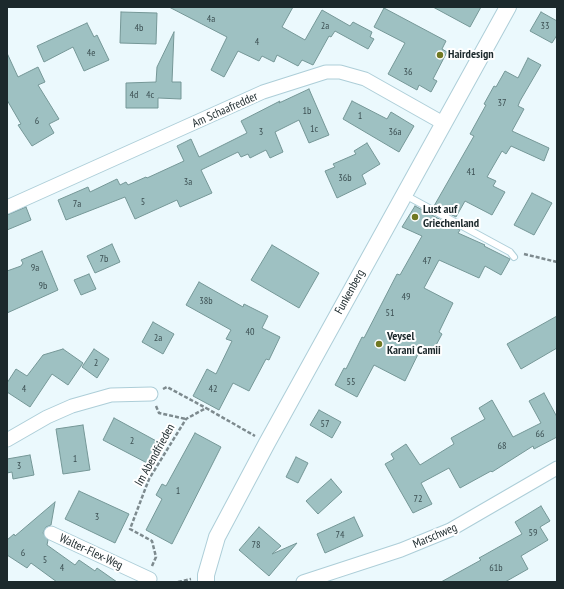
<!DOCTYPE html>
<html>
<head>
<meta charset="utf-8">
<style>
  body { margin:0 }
  #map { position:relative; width:564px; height:589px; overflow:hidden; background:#ebf9fd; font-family:"PT Sans Narrow",sans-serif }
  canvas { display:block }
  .frame { position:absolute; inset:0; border:8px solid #1c292c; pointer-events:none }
</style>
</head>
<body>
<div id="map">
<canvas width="564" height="589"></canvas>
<div class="frame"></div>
</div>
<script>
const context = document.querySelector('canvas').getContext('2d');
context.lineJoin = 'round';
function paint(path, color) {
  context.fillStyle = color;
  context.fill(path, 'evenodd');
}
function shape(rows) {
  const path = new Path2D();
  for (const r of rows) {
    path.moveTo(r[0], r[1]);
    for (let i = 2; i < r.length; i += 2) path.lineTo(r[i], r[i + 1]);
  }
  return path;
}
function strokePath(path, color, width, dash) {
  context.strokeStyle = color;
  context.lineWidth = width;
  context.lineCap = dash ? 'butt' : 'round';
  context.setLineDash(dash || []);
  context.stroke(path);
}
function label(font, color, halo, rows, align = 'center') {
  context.font = font + ' "PT Sans Narrow",sans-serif';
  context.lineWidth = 4;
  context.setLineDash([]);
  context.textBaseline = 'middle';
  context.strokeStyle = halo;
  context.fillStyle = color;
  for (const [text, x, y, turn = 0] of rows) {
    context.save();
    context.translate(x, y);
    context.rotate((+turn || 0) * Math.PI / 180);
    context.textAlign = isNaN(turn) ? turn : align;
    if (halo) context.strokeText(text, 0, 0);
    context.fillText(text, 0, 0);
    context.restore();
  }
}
const building = shape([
  [169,7,293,7,282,27,305,40,322,10,350,26,353,22,372,32,370,37,374,39,368,49,335,31,331,37,329,36,313,65,302,60,298,66,277,55,274,62,262,56,259,61,238,51,224,77,211,70,227,37,169,7],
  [433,7,481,7,470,27,433,7],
  [384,8,446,41,442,49,447,52,433,79,437,81,431,92,419,85,417,90,388,74,405,43,374,27,384,8],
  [121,12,157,13,156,44,120,43,121,12],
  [541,12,557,21,557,35,552,43,530,31,541,12],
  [87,23,94,37,97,35,109,60,84,71,73,47,44,62,37,46,87,23],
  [174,32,172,82,181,82,181,99,158,98,158,108,126,108,126,83,156,82,157,67,174,32],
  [7,53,18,77,38,67,45,82,38,85,59,119,49,124,54,133,32,146,18,125,21,124,7,100,7,53],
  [528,58,541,65,520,101,518,106,524,109,512,131,549,148,544,161,511,146,506,154,502,151,487,177,496,181,493,186,505,192,492,215,465,201,456,217,434,206,474,136,470,134,486,105,484,104,494,86,496,87,505,71,518,78,528,58],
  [309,89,329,135,309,143,299,120,275,132,283,152,270,158,266,150,250,158,248,154,241,157,238,152,201,170,212,193,180,207,177,200,135,219,125,197,66,220,58,200,88,187,90,192,117,179,120,185,126,182,128,185,146,177,147,178,184,161,177,146,191,139,199,157,247,133,241,121,280,101,279,103,309,89],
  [352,101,387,119,391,112,414,126,399,152,343,119,352,101],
  [367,143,380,164,362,175,366,184,337,198,325,171,335,167,333,164,356,154,354,151,367,143],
  [532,193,552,203,534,235,514,225,532,193],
  [415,206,460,230,458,233,485,245,484,246,510,259,501,275,485,266,479,278,439,260,424,288,453,303,439,332,442,334,434,349,422,346,405,381,374,365,357,397,335,385,344,368,346,369,362,337,364,338,397,274,400,275,422,236,402,227,415,206],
  [26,207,31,220,7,230,7,215,26,207],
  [112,244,120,262,95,273,87,256,112,244],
  [272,245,319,273,299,308,251,280,272,245],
  [42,251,58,290,7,313,7,271,21,266,23,263,21,260,42,251],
  [89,274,96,289,81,295,74,280,89,274],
  [199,282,243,307,244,304,268,316,262,328,280,337,269,360,266,359,249,391,233,383,219,410,193,396,207,369,216,374,232,341,226,339,231,330,186,305,199,282],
  [557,316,557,348,521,369,507,344,557,316],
  [153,322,174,334,163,354,142,342,153,322],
  [63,349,83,363,68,385,52,374,30,407,7,392,7,383,16,369,27,376,43,355,63,349],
  [94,349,109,359,97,378,82,367,94,349],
  [544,393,557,417,557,437,534,449,533,446,492,472,491,471,460,488,449,468,421,483,432,504,413,513,385,464,394,459,391,454,406,444,420,465,454,444,451,438,485,419,479,408,492,400,513,437,541,423,529,401,544,393],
  [319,410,341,422,332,438,310,425,319,410],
  [114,418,160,443,149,464,103,440,114,418],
  [83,425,90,470,63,474,56,429,83,425],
  [195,433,221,447,172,544,146,530,162,499,156,495,162,484,166,486,195,433],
  [30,455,34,475,13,479,12,472,7,473,7,459,30,455],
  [296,457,308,463,298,483,286,477,296,457],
  [331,479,342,492,318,514,306,501,331,479],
  [79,491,129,514,115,543,65,519,79,491],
  [55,502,51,525,46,527,43,533,48,540,47,545,75,565,79,560,95,571,97,568,117,582,57,582,31,563,27,568,7,555,7,540,14,534,15,536,55,502],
  [541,506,550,521,540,527,548,540,521,556,528,569,505,582,441,582,481,560,479,558,522,534,515,522,541,506],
  [354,517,363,536,325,553,317,534,354,517],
  [259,527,281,546,272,554,297,543,269,576,239,550,259,527]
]);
const path = shape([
  [524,254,557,262],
  [163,389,167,387,206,408],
  [156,406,159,413,186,419],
  [152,566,156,557,152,541,130,529,149,479,186,419,206,408,255,436],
  [178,582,191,579]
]);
const service = shape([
  [405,195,510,252,514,257]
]);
const minor = shape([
  [7,207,263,92,326,72,340,72,365,79,443,123],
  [7,440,47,417,72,406,111,395,151,394],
  [51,533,150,579,147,582],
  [303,582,401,550,450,530,557,468]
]);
const tertiary = shape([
  [206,582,206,575,217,537,267,443,508,7]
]);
const markers = [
  [440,55,4,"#707821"],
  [415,217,4,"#707821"],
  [379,344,4,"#707821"]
];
const numberNames = [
  ["4a",211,19],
  ["2a",325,26],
  ["33",545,26],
  ["4b",139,28],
  ["4",257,42],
  ["4e",91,53],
  ["36",408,72],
  ["4d",134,95],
  ["4c",150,95],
  ["37",502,103],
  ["1b",307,111],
  ["1",360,116],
  ["6",37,121],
  ["1c",314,129],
  ["3",261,132],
  ["36a",395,132],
  ["41",471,172],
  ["36b",345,178],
  ["3a",188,182],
  ["5",143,202],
  ["7a",77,204],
  ["7b",104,259],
  ["47",427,261],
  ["9a",35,268],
  ["9b",43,286],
  ["49",406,297],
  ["38b",206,301],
  ["51",390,313],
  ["40",250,332],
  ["2a",158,338],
  ["2",96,363],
  ["55",351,382],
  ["4",24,389],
  ["42",213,389],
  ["57",325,424],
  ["66",540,434],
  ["2",132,441],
  ["68",502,446],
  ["1",75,459],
  ["3",19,466],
  ["1",178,491],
  ["72",418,499],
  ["3",97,517],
  ["59",533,533],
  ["74",340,535],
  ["78",256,545],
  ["6",23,553],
  ["5",45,560],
  ["4",62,568],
  ["61b",496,568]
];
const poiNames = [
  ["Hairdesign",448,55],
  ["Lust auf",423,210],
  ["Griechenland",423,224],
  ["Veysel",387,337],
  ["Karani Camii",387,351]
];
const streetNames = [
  ["Am Schaafredder",225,110,-24],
  ["Funkenberg",350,292,-61],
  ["Im Abendfrieden",155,455,-61],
  ["Marschweg",435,536,-23],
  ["Walter-Flex-Weg",91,552,25]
];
paint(building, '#9ec1c2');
strokePath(building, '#759797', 1);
strokePath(service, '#adced8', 8);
strokePath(minor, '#adced8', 15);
strokePath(tertiary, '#adced8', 18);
strokePath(path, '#7d8a8e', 2.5, [4, 2]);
strokePath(service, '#fff', 6);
strokePath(minor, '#fff', 13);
strokePath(tertiary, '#fff', 16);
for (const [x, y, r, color] of markers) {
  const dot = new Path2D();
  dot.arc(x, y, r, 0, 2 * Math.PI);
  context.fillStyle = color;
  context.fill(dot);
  strokePath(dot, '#fff', 1.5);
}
label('10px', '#3c4f52', null, numberNames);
label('bold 12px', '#1c292c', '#fff', poiNames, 'left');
label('12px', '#1c292c', '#fff', streetNames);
</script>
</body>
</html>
